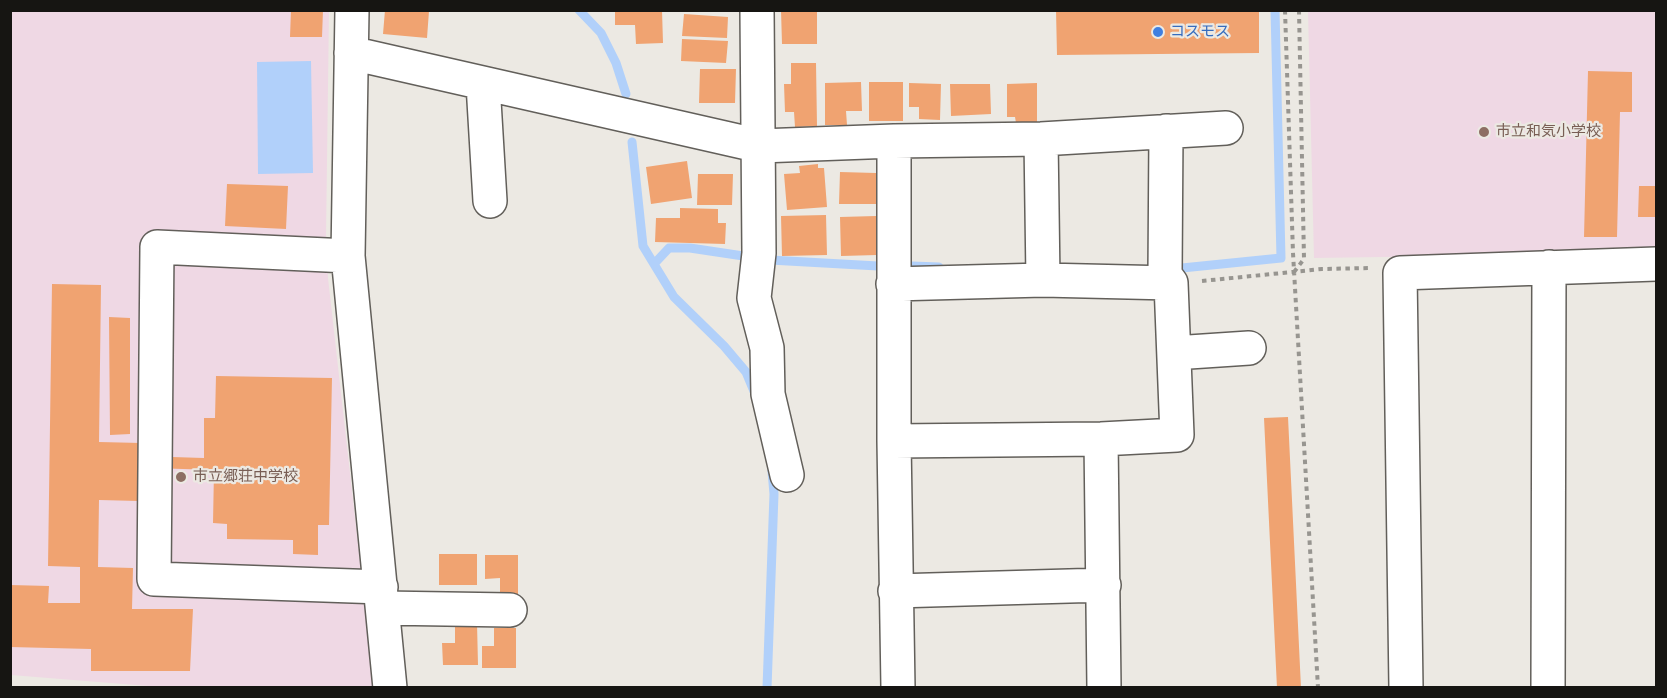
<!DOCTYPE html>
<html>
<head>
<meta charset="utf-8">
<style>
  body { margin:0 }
  #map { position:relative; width:1667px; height:698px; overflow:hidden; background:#ece9e3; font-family:Helvetica,sans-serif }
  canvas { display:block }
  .frame { position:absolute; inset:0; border:12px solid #161512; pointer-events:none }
</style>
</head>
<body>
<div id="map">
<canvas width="1667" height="698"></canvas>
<div class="frame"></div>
</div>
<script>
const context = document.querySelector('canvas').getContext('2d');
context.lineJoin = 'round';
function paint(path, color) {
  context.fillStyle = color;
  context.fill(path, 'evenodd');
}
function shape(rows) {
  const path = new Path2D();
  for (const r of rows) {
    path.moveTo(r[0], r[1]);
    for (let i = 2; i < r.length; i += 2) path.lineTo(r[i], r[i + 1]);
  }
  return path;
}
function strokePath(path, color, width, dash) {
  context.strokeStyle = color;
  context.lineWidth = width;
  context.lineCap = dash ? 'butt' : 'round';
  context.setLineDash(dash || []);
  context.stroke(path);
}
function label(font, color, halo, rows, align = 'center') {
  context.font = font + ' Helvetica,"Noto Sans JP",sans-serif';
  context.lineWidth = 4.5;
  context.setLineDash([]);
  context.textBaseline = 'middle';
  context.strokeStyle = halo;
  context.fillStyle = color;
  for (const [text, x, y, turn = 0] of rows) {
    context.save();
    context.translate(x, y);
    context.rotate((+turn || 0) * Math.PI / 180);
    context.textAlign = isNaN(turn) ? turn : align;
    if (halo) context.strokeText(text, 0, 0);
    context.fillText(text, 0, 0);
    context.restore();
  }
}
const education = shape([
  [10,11,329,11,326,236,328,278,374,686,372,687,173,688,11,675],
  [1308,11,1656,11,1656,253,1314,258]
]);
const water = shape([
  [311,61,313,173,258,174,257,62]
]);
const stream = shape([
  [579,10,601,33,616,63,626,94],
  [632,142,643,246,674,297,724,346,746,372,756,396],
  [654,264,669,248,690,248,770,260,878,266],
  [912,266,939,267],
  [1172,269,1281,258,1275,10],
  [767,688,774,494,772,471]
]);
const building = shape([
  [291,10,323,10,322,37,290,37],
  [385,10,429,11,427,38,383,34],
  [615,10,662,10,663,43,636,44,635,25,615,25],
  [781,10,817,10,817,44,782,44],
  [1056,10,1259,10,1259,53,1057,55],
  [684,14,728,17,727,38,682,36],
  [682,39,728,41,726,63,681,61],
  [791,63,816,63,817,126,795,127,794,112,785,112,784,84,791,84],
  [700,69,736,69,735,103,699,103],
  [1588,71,1632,72,1632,112,1620,112,1617,237,1584,237],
  [861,82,862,111,846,111,847,125,825,125,825,83],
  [869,82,903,82,903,121,869,121],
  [909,83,941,84,940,120,919,119,919,107,909,107],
  [1037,83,1037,122,1016,123,1015,117,1007,117,1007,84],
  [950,84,990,84,991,114,951,116],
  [687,161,692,198,651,204,646,167],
  [818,164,818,168,824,168,827,207,787,210,784,174,800,173,799,166],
  [840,172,876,173,876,204,839,204],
  [698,174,733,174,732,205,697,205],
  [227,184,288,186,286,229,225,226],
  [1639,186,1656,186,1656,217,1638,217],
  [680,208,718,209,718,223,726,223,725,244,655,242,656,218,680,218],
  [826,215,827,255,782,256,781,216],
  [876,216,877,255,841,256,840,217],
  [52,284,101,285,99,442,141,443,140,456,204,458,204,418,215,418,216,376,332,378,329,525,318,525,318,555,293,554,293,540,227,539,227,524,213,523,214,470,152,468,139,501,99,500,98,567,133,568,132,609,193,609,190,671,91,671,91,649,10,647,10,585,49,586,48,603,80,603,80,567,48,566],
  [109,317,130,318,130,434,110,435],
  [1288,417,1301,688,1277,688,1264,418],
  [439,554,477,554,477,585,439,585],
  [485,555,518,555,518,597,500,597,500,578,485,579],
  [455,623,477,623,478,665,443,665,442,643,455,643],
  [494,628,516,628,516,668,482,668,482,646,494,646]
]);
const path = shape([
  [1285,10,1293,253,1318,688],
  [1294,272,1304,259,1299,10],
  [1202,281,1322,269,1371,268]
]);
const minor = shape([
  [352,10,348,256,390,688],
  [757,10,759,253,754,298,767,348,768,394,787,475],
  [351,53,760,146,894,141,1041,139,1226,128],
  [483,84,490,201],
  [1166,131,1165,275,1171,283],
  [1041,139,1043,280],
  [894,141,894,441,898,688],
  [348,256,157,247,154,579,381,587],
  [893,284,1043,280,1171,283,1177,435,1101,439,894,441],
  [1174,353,1249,348],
  [1101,439,1104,688],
  [895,591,1104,585],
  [383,608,510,610],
  [1406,688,1400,273,1656,264],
  [1548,688,1549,267]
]);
const markers = [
  [1158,32,6,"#3f7fe0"],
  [1484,132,6,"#8d6e63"],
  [181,477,6,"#8d6e63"]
];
const shopNames = [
  ["コスモス",1170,32]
];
const educationNames = [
  ["市立和気小学校",1496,132],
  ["市立郷荘中学校",193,477]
];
paint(education, '#efd8e4');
paint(water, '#b1d0fa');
strokePath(stream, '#b1d0fa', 9);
paint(building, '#f0a371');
strokePath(minor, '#625f5a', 36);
strokePath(path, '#979590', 4, [4.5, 4.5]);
strokePath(minor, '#fff', 33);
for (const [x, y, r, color] of markers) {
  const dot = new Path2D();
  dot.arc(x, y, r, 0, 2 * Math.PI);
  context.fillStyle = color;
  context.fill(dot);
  strokePath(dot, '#ece9e3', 2);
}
label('15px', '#366cbe', '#ece9e3', shopNames, 'left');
label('15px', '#785e54', '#ece9e3', educationNames, 'left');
</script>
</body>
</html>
